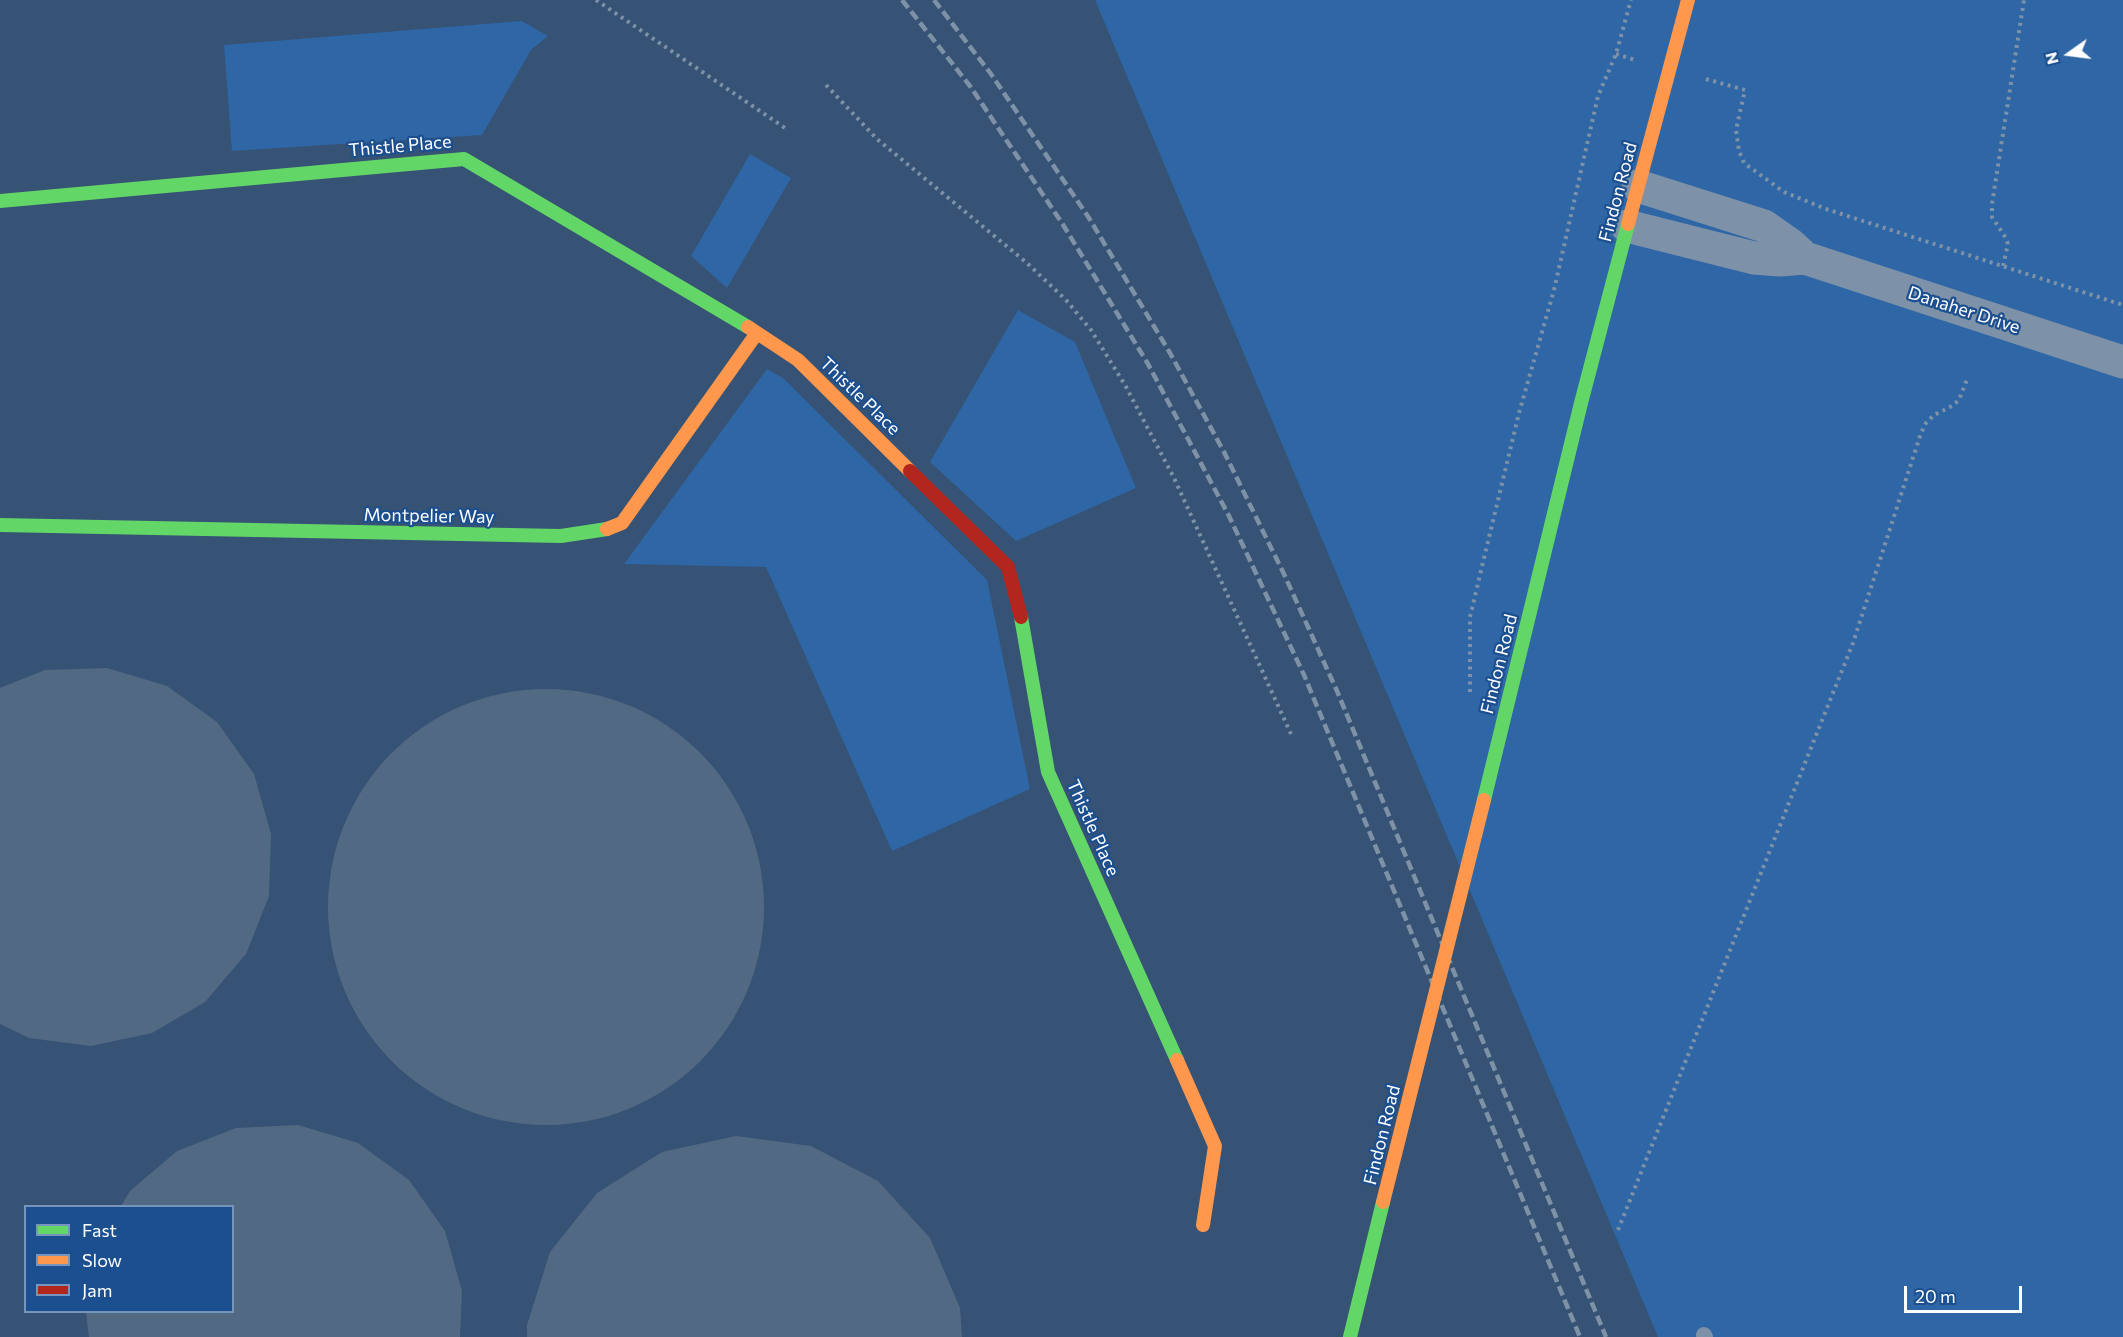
<!DOCTYPE html>
<html>
<head>
<meta charset="utf-8">
<style>
  body { margin:0 }
  #map { position:relative; width:2123px; height:1337px; overflow:hidden; background:#365274; font-family:Commissioner,sans-serif }
  canvas { display:block }
  .legend { position:absolute; left:24px; top:1205px; width:210px; height:108px; box-sizing:border-box; background:#1b4f8f; border:2px solid #7695bc; margin:0; padding:8px 10px; list-style:none; font-size:18px; color:#fff }
  .legend li { display:flex; align-items:center; gap:12px; height:30px }
  .legend b { width:30px; border:2px solid #7695bc }
  .north { position:absolute; left:2039px; top:24px; width:60px; height:60px; -webkit-text-stroke:4px #1b4f8f; paint-order:stroke; rotate:256deg; font-size:16px; font-weight:700; line-height:24px; text-align:center; color:#fff }
  .north::after { content:''; display:block; margin:auto; width:21px; height:27px; background:#fff; clip-path:polygon(50% 0,100% 100%,50% 72%,0 100%) }
  .scale { position:absolute; left:1904px; top:1286px; width:118px; height:27px; box-sizing:border-box; border:3px solid #fff; border-top:0; padding-left:8px; font-size:18px; line-height:21px; white-space:nowrap; color:#fff; -webkit-text-stroke:4px #1b4f8f; paint-order:stroke }
</style>
</head>
<body>
<div id="map">
<canvas width="2123" height="1337"></canvas>
<ul class="legend">
<li><b style="height:8px;background:#63d668"></b>Fast</li>
<li><b style="height:8px;background:#ff974d"></b>Slow</li>
<li><b style="height:8px;background:#b3261e"></b>Jam</li>
</ul>
<div class="north">N</div>
<div class="scale">20 m</div>
</div>
<script>
const context = document.querySelector('canvas').getContext('2d');
context.lineJoin = 'round';
function paint(path, color) {
  context.fillStyle = color;
  context.fill(path, 'evenodd');
}
function shape(rows) {
  const path = new Path2D();
  for (const r of rows) {
    if (r.length === 3) {
      path.moveTo(r[0] + r[2], r[1]);
      path.arc(r[0], r[1], r[2], 0, 2 * Math.PI);
      continue;
    }
    path.moveTo(r[0], r[1]);
    for (let i = 2; i < r.length; i += 2) path.lineTo(r[i], r[i + 1]);
  }
  return path;
}
function strokePath(path, color, width, dash) {
  context.strokeStyle = color;
  context.lineWidth = width;
  context.lineCap = dash ? 'butt' : 'round';
  context.setLineDash(dash || []);
  context.stroke(path);
}
function label(font, color, halo, rows, align = 'center') {
  context.font = font + ' Commissioner,sans-serif';
  context.lineWidth = 4.5;
  context.setLineDash([]);
  context.textBaseline = 'middle';
  context.strokeStyle = halo;
  context.fillStyle = color;
  for (const [text, x, y, turn = 0] of rows) {
    context.save();
    context.translate(x, y);
    context.rotate((+turn || 0) * Math.PI / 180);
    context.textAlign = isNaN(turn) ? turn : align;
    if (halo) context.strokeText(text, 0, 0);
    context.fillText(text, 0, 0);
    context.restore();
  }
}
const green = shape([
  [1095,0,2123,0,2123,1337,1658,1337],
  [522,21,548,36,531,50,482,135,232,151,224,45],
  [750,154,791,178,727,288,691,256],
  [1018,310,1075,342,1136,488,1016,541,930,462],
  [767,369,783,378,987,580,1030,789,892,851,766,567,624,564]
]);
const building = shape([
  [107,668,167,686,217,722,254,774,271,834,269,896,246,954,205,1002,152,1033,91,1046,29,1038,0,1024,0,688,45,670],
  [546,907,218],
  [298,1125,358,1143,409,1180,445,1231,462,1291,460,1337,89,1337,86,1312,232,1312,232,1206,121,1206,130,1191,177,1151,236,1128],
  [736,1136,811,1146,878,1181,930,1238,960,1308,962,1337,527,1337,527,1325,550,1252,597,1193,662,1152]
]);
const path = shape([
  [596,0,788,130],
  [1616,54,1635,60],
  [1706,79,1745,90,1736,130,1739,151,1744,163,1784,192,1826,209,2123,305],
  [826,85,877,139,1027,263,1066,300,1091,330,1125,385,1174,478,1291,734],
  [2003,266,2008,244,2004,235,1992,217,1992,204,2024,0],
  [1470,692,1470,617,1485,554,1519,413,1554,290,1598,96,1616,54,1631,0],
  [1618,1230,1853,643,1921,433,1926,423,1934,415,1952,406,1959,400,1968,377]
]);
const lane = shape([
  [1704,1335,1705,1337]
]);
const street = shape([
  [1638,186,1764,226,1791,245,1805,258],
  [1627,226,1754,258,1780,260,1805,258,2123,362]
]);
const fast = shape([
  [0,201,464,159,748,327],
  [0,525,561,536,607,529],
  [1021,617,1048,772,1177,1060],
  [1484,800,1581,403,1628,224],
  [1350,1337,1383,1202]
]);
const slow = shape([
  [1628,224,1688,0],
  [748,327,798,360,910,471],
  [607,529,622,523,757,333],
  [1177,1060,1215,1146,1203,1225]
]);
const jam = shape([
  [910,471,1008,567,1021,617]
]);
const rail = shape([
  [902,0,970,86,1062,223,1148,364,1229,516,1304,675,1580,1337],
  [934,0,991,74,1089,218,1170,353,1224,452,1284,574,1337,691,1606,1337]
]);
const slowBridge = shape([
  [1383,1202,1484,800]
]);
const streetNames = [
  ["Thistle Place",400,146,-5],
  ["Findon Road",1618,192,-75],
  ["Danaher Drive",1964,310,18],
  ["Thistle Place",860,396,44],
  ["Montpelier Way",429,516,1],
  ["Findon Road",1499,664,-76],
  ["Thistle Place",1093,828,66],
  ["Findon Road",1382,1135,-76]
];
paint(green, '#2f66a5');
paint(building, '#526984');
strokePath(path, '#7d92a8', 4, [3, 4.5]);
strokePath(lane, '#7d92a8', 16);
strokePath(street, '#7d92a8', 33);
strokePath(fast, '#63d668', 14);
strokePath(slow, '#ff974d', 14);
strokePath(jam, '#b3261e', 14);
strokePath(rail, '#7e92a7', 4.5, [10, 4.5]);
strokePath(slowBridge, '#ff974d', 14);
label('18px', '#fff', '#1b4f8f', streetNames);
</script>
</body>
</html>
